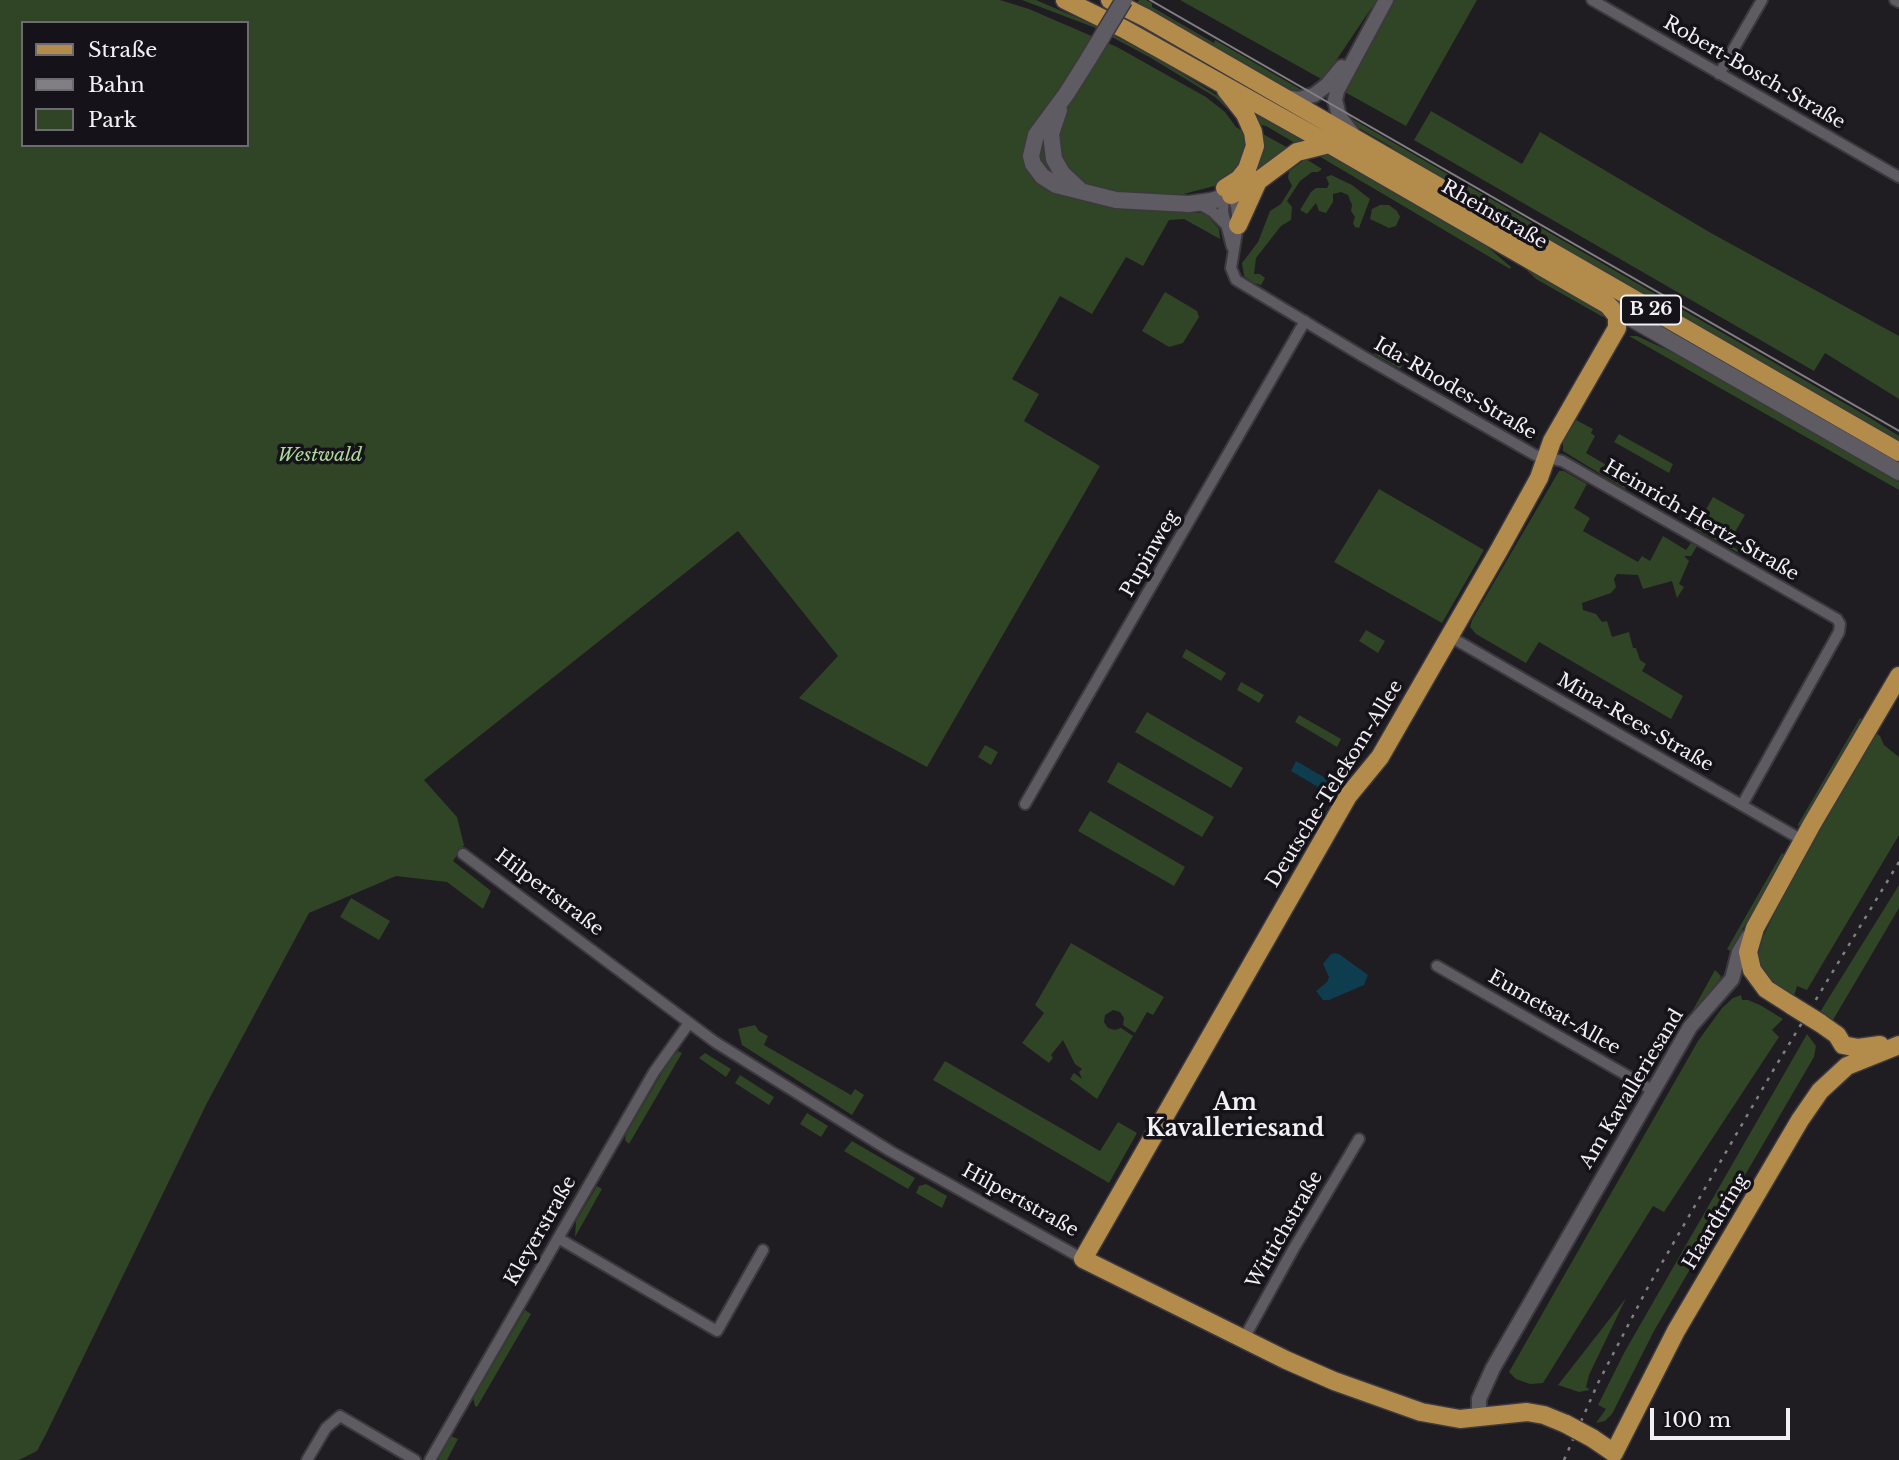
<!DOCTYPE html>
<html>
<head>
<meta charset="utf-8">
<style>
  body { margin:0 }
  #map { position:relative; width:1899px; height:1460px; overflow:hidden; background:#1f1c22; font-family:"Libre Baskerville",serif }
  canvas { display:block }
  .legend { position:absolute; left:21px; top:21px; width:228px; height:126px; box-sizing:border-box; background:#151319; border:2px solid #6d6b71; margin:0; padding:9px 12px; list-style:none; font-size:21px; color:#f2f0f4 }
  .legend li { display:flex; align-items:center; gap:14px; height:35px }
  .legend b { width:35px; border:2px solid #6d6b71 }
  .scale { position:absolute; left:1650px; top:1408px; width:140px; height:32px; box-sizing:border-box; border:4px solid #f2f0f4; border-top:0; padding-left:9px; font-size:21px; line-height:24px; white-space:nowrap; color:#f2f0f4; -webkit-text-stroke:5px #151319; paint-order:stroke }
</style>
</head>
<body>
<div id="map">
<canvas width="1899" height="1460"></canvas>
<ul class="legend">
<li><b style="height:9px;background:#b38c4c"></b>Straße</li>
<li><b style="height:9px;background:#817f84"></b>Bahn</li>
<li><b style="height:19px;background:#2f4526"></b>Park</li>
</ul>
<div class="scale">100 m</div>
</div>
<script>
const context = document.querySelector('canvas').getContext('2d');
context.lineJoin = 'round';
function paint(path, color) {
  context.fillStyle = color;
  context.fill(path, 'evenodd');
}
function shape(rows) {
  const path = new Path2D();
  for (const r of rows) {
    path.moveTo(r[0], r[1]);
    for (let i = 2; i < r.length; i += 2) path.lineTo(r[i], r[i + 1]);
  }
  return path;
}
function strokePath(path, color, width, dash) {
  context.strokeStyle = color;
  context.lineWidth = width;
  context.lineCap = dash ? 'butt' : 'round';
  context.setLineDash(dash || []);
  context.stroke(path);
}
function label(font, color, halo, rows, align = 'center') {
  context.font = font + ' "Libre Baskerville",serif';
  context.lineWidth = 7;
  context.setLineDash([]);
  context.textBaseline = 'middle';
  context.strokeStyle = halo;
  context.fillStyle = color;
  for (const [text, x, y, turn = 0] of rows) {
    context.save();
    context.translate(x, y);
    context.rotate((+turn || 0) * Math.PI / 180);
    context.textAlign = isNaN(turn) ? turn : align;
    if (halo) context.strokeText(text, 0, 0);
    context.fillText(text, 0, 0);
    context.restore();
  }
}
const green = shape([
  [0,0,1000,0,1029,9,1117,47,1206,97,1225,112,1236,127,1243,131,1248,142,1237,171,1218,185,1165,199,1159,210,1205,213,1219,229,1220,239,1184,219,1169,220,1143,266,1126,257,1092,314,1060,296,1012,379,1039,394,1024,421,1100,466,927,767,799,698,838,656,738,531,424,780,457,817,464,845,453,861,491,891,483,909,447,882,396,876,309,913,207,1103,46,1434,37,1451,19,1460,0,1460],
  [23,23,247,23,247,145,23,145],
  [1022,0,1036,0,1092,24,1157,58,1221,98,1231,107,1241,122,1215,97,1151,58,1093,27],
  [1139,0,1146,0,1152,3,1152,7,1214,43,1215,40,1305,92,1288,91,1280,87,1137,3],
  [1180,0,1477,0,1406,126,1343,91,1386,15,1372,7,1323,80],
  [1247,107,1309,144,1300,146,1266,126,1256,124],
  [1431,111,1522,164,1540,132,1711,233,1899,336,1899,399,1825,353,1814,371,1414,140],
  [1342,113,1870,418,1899,436,1899,443,1412,163,1390,146,1352,124],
  [1261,133,1292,150,1250,175],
  [1312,152,1329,154,1483,243,1511,267,1510,269],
  [1306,159,1322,169,1318,172,1312,172,1300,181,1287,201,1292,207,1291,220,1281,226,1256,258,1254,274,1260,274,1265,278,1261,285,1254,283,1244,276,1242,263,1258,242,1270,211,1281,204,1292,186,1288,178,1289,171],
  [1331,175,1352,185,1370,199,1359,228,1355,227,1353,223,1355,217,1351,211,1352,205,1348,195,1341,192,1333,194,1333,202,1326,213,1319,211,1316,203,1307,214,1300,210,1311,192,1316,188,1327,188,1329,184,1326,177],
  [1380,205,1389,205,1397,211,1400,217,1396,226,1389,228,1370,219,1372,209],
  [1519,263,1606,312,1603,317,1536,279],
  [1165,292,1197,311,1199,317,1183,343,1169,347,1142,331],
  [1629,336,1637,336,1689,360,1899,482,1899,490],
  [1382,339,1409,354,1400,369,1374,354],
  [1576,420,1593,429,1591,433,1595,436,1586,453,1630,479,1625,489,1563,451,1563,442],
  [1619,434,1673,464,1669,473,1614,442],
  [1559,471,1564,471,1587,484,1574,508,1590,518,1583,531,1638,562,1642,556,1650,561,1663,536,1686,550,1691,543,1697,546,1691,556,1684,556,1689,561,1679,584,1684,587,1677,598,1672,581,1643,589,1638,575,1617,574,1614,579,1616,587,1611,593,1582,603,1583,610,1596,614,1602,622,1607,621,1612,637,1629,632,1633,648,1636,648,1640,660,1646,664,1642,671,1683,696,1671,719,1539,642,1526,663,1476,634,1470,627,1472,620],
  [1379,489,1484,550,1442,623,1334,562],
  [1713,497,1745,515,1728,544,1748,555,1746,557,1695,529],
  [1366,630,1385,641,1378,653,1359,641],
  [1186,649,1226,673,1221,681,1182,657],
  [1241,682,1264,695,1259,703,1237,690],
  [1147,712,1243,768,1231,788,1135,732],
  [1299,715,1341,739,1337,747,1295,722],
  [1860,718,1863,720,1805,822,1797,826],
  [1876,733,1880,736,1884,745,1899,757,1899,835,1807,990,1797,986,1792,1003,1763,972,1758,955,1763,937,1790,881,1839,792],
  [985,745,998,752,991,765,978,757],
  [1118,762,1214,817,1202,837,1107,782],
  [1090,811,1185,867,1174,886,1078,831],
  [1782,853,1785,855,1730,951,1727,949],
  [1899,885,1899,908,1833,1020,1820,1012],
  [351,898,390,921,379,940,340,917],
  [1071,943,1164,997,1153,1015,1147,1012,1135,1033,1123,1025,1124,1018,1120,1012,1113,1010,1105,1015,1104,1022,1108,1028,1115,1030,1121,1028,1133,1036,1097,1099,1070,1079,1074,1073,1082,1079,1079,1072,1082,1069,1075,1064,1063,1040,1051,1055,1053,1058,1049,1063,1022,1043,1044,1013,1035,1005],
  [1715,970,1721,976,1720,979,1689,1017],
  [1741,995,1742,1000,1748,1000,1760,1005,1783,1019,1772,1030,1779,1037,1664,1212,1653,1206,1543,1383,1530,1384,1516,1379,1509,1372,1698,1041,1722,1008,1733,998],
  [755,1025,759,1031,768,1036,764,1045,851,1095,855,1089,864,1095,852,1115,742,1045,738,1029],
  [1807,1034,1816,1046,1814,1057,1654,1331,1612,1414,1605,1421,1596,1423,1606,1409,1598,1405,1624,1353],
  [678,1051,682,1053,629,1144,625,1140,626,1134,670,1059],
  [705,1053,731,1069,726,1077,699,1058],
  [945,1061,1100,1151,1118,1122,1137,1133,1109,1183,933,1080],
  [740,1075,774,1097,769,1105,735,1083],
  [807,1113,828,1126,821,1137,800,1124],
  [852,1141,915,1178,908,1189,844,1151],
  [926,1184,947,1196,942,1208,916,1193,919,1186],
  [597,1186,602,1189,575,1237,576,1221],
  [1626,1298,1589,1375,1586,1387,1590,1390,1579,1392,1558,1385],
  [525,1310,531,1314,477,1407,475,1406,473,1398],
  [451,1436,458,1439,447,1460,438,1460]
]);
const water = shape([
  [1296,761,1329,780,1323,790,1291,771],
  [1334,953,1339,954,1368,975,1364,985,1329,1000,1323,1000,1316,991,1327,982,1329,977,1323,964,1330,955]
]);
const minor = shape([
  [1592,0,1899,177],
  [1895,0,1899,2],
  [1719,74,1762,0],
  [1230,193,1236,206,1238,225,1231,268,1236,280,1364,357,1535,455,1562,461,1837,619,1840,624,1839,632,1742,805],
  [1224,194,1223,212,1232,247],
  [1199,204,1213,212,1227,226],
  [1449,636,1802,840],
  [1025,804,1305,321],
  [463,854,715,1042,890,1151,1083,1259],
  [1437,966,1654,1091],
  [558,1238,717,1331,763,1250],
  [1243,1340,1294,1248,1359,1139],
  [307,1460,326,1428,340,1416,415,1460],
  [430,1460,654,1072,689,1023]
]);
const tertiary = shape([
  [1284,97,1298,99,1314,95,1327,85,1342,67],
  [1352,133,1339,116,1335,100,1337,91,1386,0],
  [1479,1418,1479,1399,1493,1368,1690,1027,1732,979,1739,952,1748,937]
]);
const secondary = shape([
  [1089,58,1067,93,1036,135,1031,156,1033,164,1042,176,1056,185,1116,200,1189,204,1211,201,1231,195],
  [1059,110,1051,134,1054,159,1062,173,1079,189],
  [1608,305,1899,472]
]);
const primary = shape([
  [1065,0,1124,29,1329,144,1608,305,1617,316,1617,328,1552,441,1539,478,1498,552,1380,757,1348,796,1083,1259,1286,1360,1334,1381,1421,1412,1460,1419,1527,1412,1544,1415,1566,1424],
  [1110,0,1146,18,1899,452],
  [1225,188,1239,179,1247,169,1255,146,1253,132,1245,114,1226,90],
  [1231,195,1258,181,1297,152,1329,144],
  [1238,225,1258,181],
  [1791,1005,1766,989,1752,970,1748,952,1755,928,1812,824,1899,676],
  [1820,1023,1837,1035,1843,1045,1858,1048,1880,1045],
  [1592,1438,1614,1453,1676,1331,1800,1120,1820,1091,1847,1066,1899,1045]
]);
const tram = shape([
  [1150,0,1899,431]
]);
const rail = shape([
  [1564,1460,1598,1383,1648,1287,1774,1069,1899,862]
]);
const secondaryBridge = shape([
  [1089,58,1124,0]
]);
const primaryBridge = shape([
  [1791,1005,1820,1023],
  [1566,1424,1592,1438]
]);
const shields = [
  [1651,310,60]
];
const shieldNames = [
  ["B 26",1651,310]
];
const streetNames = [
  ["Robert-Bosch-Straße",1754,73,30],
  ["Rheinstraße",1494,215,30],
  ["Ida-Rhodes-Straße",1455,389,30],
  ["Heinrich-Hertz-Straße",1701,521,30],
  ["Pupinweg",1150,554,-60],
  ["Mina-Rees-Straße",1635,723,30],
  ["Deutsche-Telekom-Allee",1335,784,-58],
  ["Hilpertstraße",549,893,37],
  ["Eumetsat-Allee",1554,1013,30],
  ["Am Kavalleriesand",1632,1089,-59],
  ["Hilpertstraße",1020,1201,29],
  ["Haardtring",1716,1222,-59],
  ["Wittichstraße",1285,1230,-60],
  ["Kleyerstraße",541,1231,-60]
];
const parkNames = [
  ["Westwald",320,456]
];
const quarterNames = [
  ["Am",1235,1104],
  ["Kavalleriesand",1235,1130]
];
paint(green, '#2f4526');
paint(water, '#0e3d4f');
strokePath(minor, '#3c393e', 14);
strokePath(tertiary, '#3c393e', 18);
strokePath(secondary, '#3c393e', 19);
strokePath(primary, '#3c393e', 21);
strokePath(minor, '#5e5b62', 10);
strokePath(tertiary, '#5e5b62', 14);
strokePath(secondary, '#5e5b62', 16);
strokePath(primary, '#b38c4c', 18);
strokePath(tram, '#817f84', 2);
strokePath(rail, '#817f84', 2.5, [3.5, 7]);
strokePath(secondaryBridge, '#3c393e', 19, []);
strokePath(primaryBridge, '#3c393e', 21, []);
strokePath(secondaryBridge, '#5e5b62', 16);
strokePath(primaryBridge, '#b38c4c', 18);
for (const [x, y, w] of shields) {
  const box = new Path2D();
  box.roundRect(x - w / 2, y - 14.5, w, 29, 5);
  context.fillStyle = '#151319';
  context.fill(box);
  strokePath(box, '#f2f0f4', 2);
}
label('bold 18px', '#f2f0f4', null, shieldNames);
label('19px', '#f2f0f4', '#151319', streetNames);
label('italic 19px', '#acdb99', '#151319', parkNames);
label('bold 23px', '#f2f0f4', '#151319', quarterNames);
</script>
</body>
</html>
